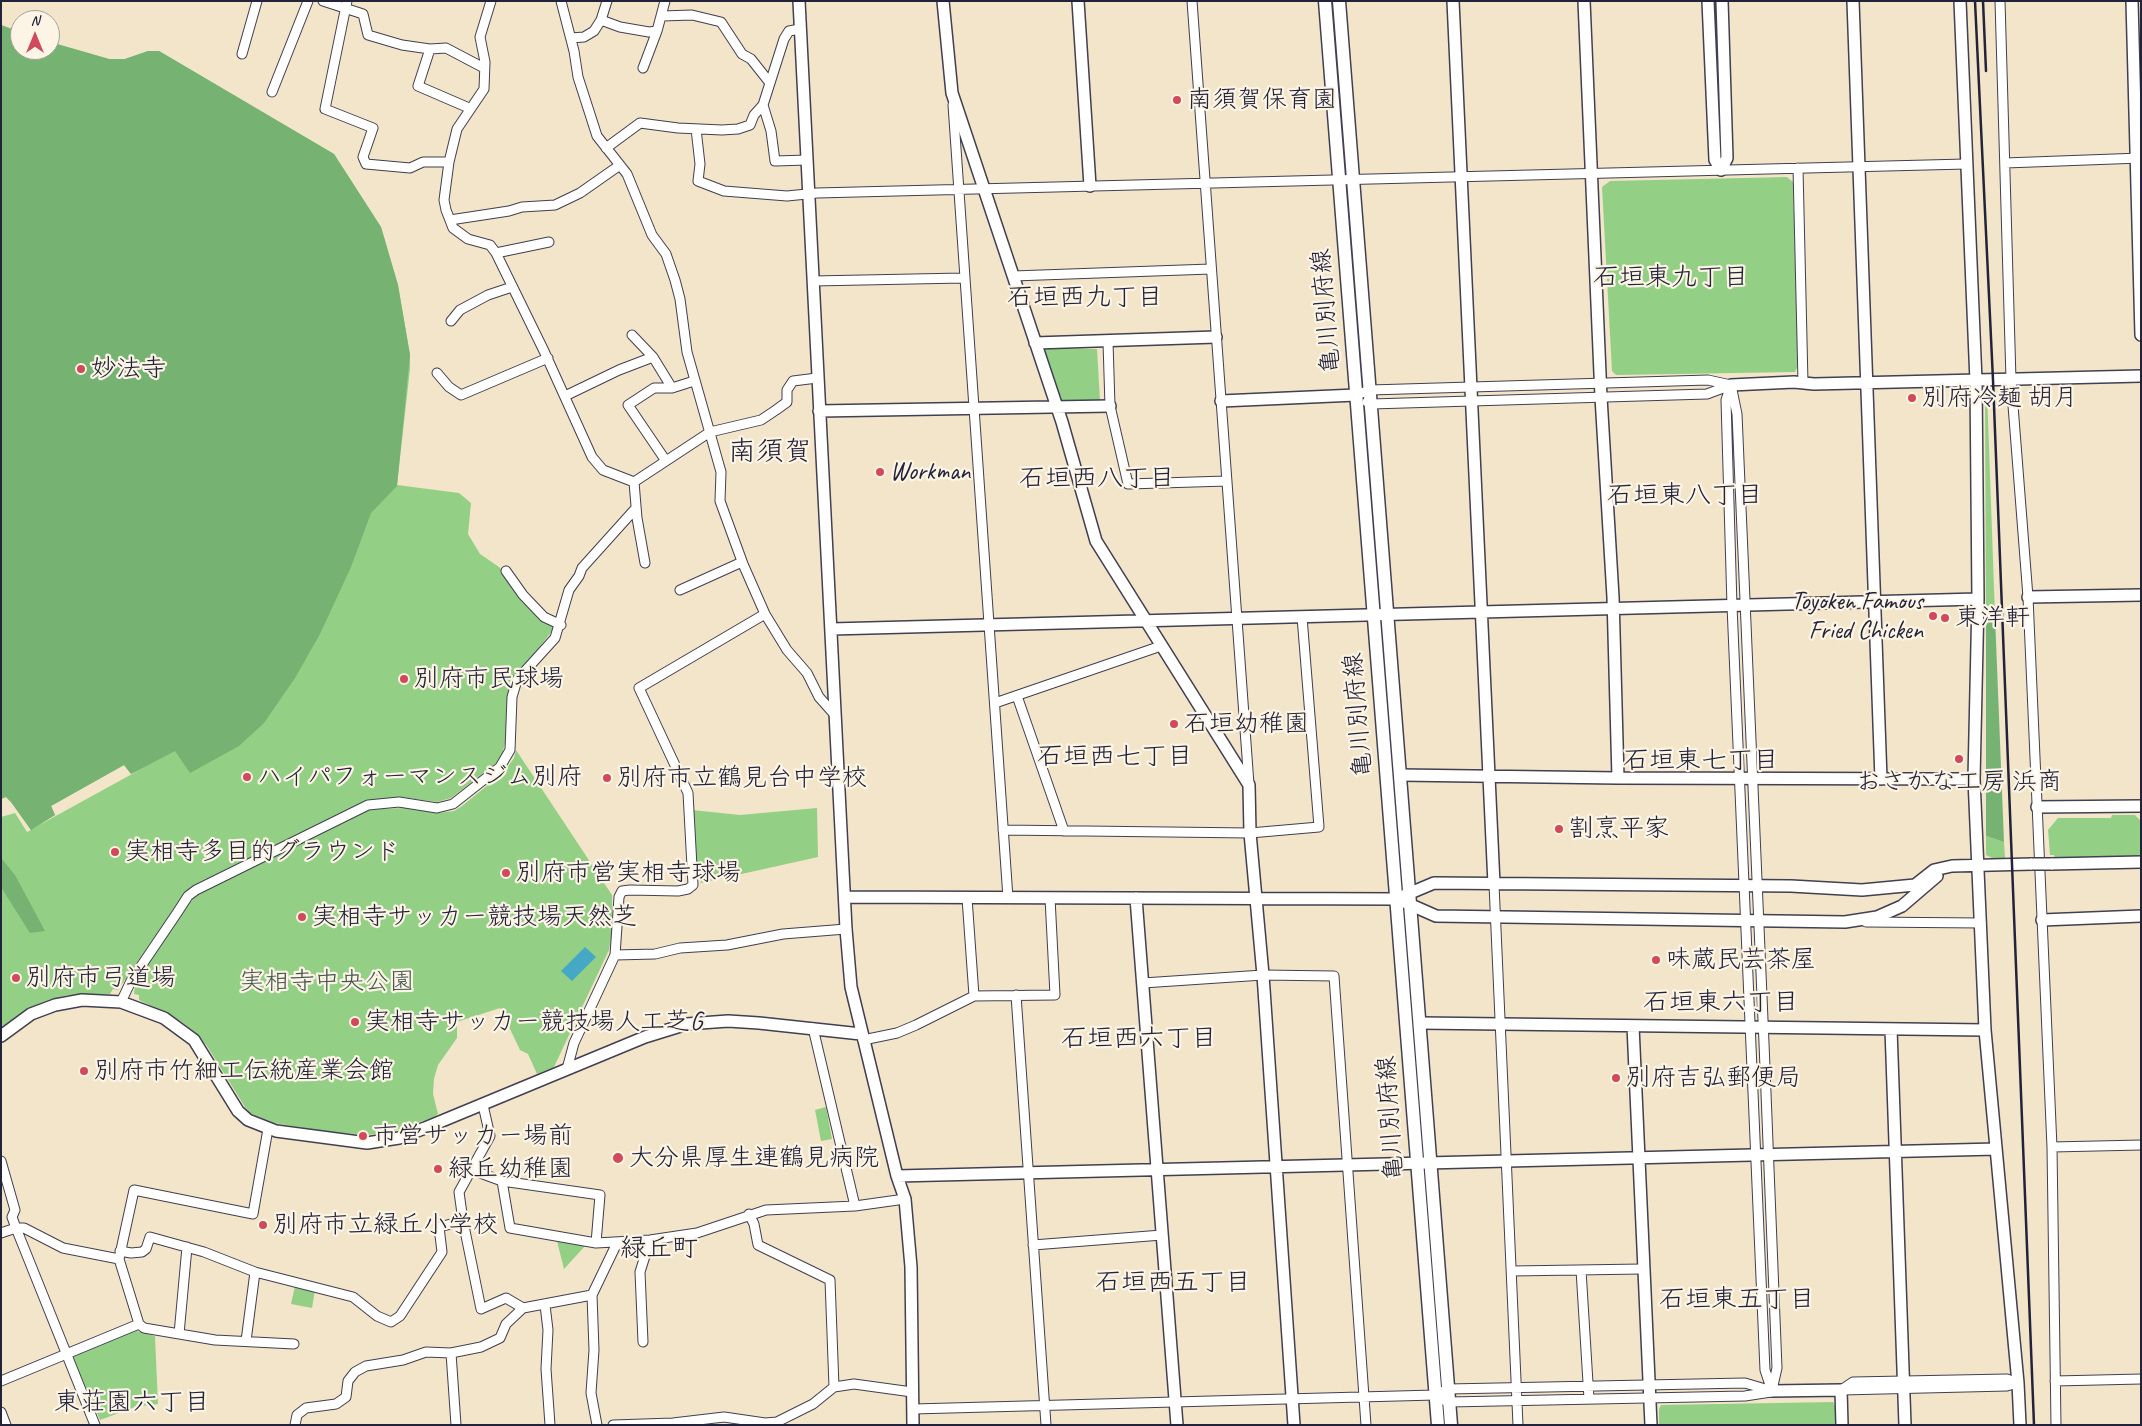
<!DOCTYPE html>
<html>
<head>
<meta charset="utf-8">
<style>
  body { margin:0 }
  #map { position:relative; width:2142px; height:1426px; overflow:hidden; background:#f3e5c9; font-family:Caveat,sans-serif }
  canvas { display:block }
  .frame { position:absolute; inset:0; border:2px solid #22223b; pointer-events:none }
  .north { position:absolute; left:10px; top:10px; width:50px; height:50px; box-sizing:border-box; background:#fcf5e5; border:1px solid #a5a1a1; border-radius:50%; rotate:0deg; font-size:14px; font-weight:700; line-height:20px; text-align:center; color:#22223b }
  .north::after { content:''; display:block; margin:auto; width:18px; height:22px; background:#d1495b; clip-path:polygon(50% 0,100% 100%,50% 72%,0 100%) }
</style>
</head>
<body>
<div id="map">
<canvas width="2142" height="1426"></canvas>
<div class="frame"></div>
<div class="north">N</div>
</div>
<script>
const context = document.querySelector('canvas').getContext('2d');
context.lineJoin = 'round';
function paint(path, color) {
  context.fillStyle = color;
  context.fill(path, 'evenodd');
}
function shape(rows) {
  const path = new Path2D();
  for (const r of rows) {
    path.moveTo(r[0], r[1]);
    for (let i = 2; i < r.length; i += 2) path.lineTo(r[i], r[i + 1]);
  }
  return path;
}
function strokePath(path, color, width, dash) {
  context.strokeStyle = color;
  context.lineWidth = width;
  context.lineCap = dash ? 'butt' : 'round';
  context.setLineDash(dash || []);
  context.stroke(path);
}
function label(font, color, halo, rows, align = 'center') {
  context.font = font + ' Caveat,"Klee One",sans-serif';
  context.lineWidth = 4.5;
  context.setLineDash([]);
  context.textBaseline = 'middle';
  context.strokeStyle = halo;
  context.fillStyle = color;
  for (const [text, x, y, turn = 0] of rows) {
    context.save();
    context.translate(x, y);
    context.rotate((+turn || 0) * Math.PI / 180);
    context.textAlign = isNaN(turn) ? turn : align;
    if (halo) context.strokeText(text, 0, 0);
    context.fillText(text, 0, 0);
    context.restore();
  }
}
const green = shape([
  [1,25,20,32,20,50,50,50,50,42,109,59,125,59,148,51,159,51,334,154,381,227,398,285,410,355,410,369,397,485,459,493,471,503,468,534,480,554,499,567,556,626,512,682,508,697,505,743,502,755,496,763,451,798,437,802,400,797,366,801,198,883,182,897,118,990,113,989,110,994,68,995,48,1000,29,1008,1,1027,1,817,15,813,27,832,31,830,11,802,6,797,1,799],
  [124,765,131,774,143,768,32,829,55,815,51,806],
  [1787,177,1793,182,1798,366,1795,372,1616,375,1612,371,1602,187,1610,181],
  [1043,348,1097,349,1100,401,1059,401],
  [1985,391,1987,391,1995,616,1986,619],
  [516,750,612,895,612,933,609,950,554,1067,537,1074,528,1054,520,1050,500,1008,457,1022,457,1038,438,1065,434,1079,433,1094,438,1114,434,1117,388,1133,366,1135,321,1131,274,1123,250,1113,245,1107,207,1046,196,1033,182,1022,139,1000,139,995,134,994,135,983,189,903,199,894,370,809,406,808,437,813,454,811,462,806,504,772,514,758],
  [817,808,818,857,701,883,695,858,692,810,740,815],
  [2112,815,2135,815,2141,821,2141,854,2136,856,2055,858,2054,855,2050,855,2048,830,2058,818,2111,818],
  [1986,836,2004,842,2005,858,1994,859,1986,855],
  [826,1107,832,1139,821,1141,815,1110],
  [557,1241,585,1246,564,1269],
  [295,1286,315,1290,312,1308,291,1304],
  [133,1330,155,1336,158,1404,135,1407,100,1420,72,1356],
  [1833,1402,1835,1406,1836,1425,1659,1425,1659,1409,1661,1405]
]);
const forest = shape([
  [1,25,20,32,20,50,50,50,50,42,109,59,125,59,148,51,159,51,334,154,381,227,398,285,410,355,397,486,371,513,351,567,320,634,295,678,264,723,239,746,190,773,175,751,131,774,124,765,51,806,55,815,31,830,11,802,6,797,1,799],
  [1995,616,2004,842,1986,836,1986,619],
  [1,858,15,875,45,931,30,933,1,887]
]);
const water = shape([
  [585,947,596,957,572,981,561,971]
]);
const minor = shape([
  [323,1,363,14,368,35,402,45,430,49,446,48,484,68],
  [347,1,325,109,373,128,363,157,366,164,410,168,423,162,449,162],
  [491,1,480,37,485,62,484,89,457,129,449,162,444,200,446,210,453,228,468,239,490,245,496,253,544,351,592,457,603,470,634,482],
  [561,1,574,51,578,77,597,136,627,174,652,235,666,254,675,280,680,299,687,352,721,472,720,501,743,564,765,614,787,650,807,673,819,697,835,715],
  [1192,1,1249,784],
  [2000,1,2011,380,2028,597,2052,1147,2056,1425],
  [662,16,692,15,721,22,742,54,751,59,770,83],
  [601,20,607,1],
  [571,38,584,37,594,31,601,20,620,27,649,32,657,31,665,1],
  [430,49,418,86,469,108],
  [242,54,257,1],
  [643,68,657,31],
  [272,92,308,1],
  [763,105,771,131,775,161,807,160],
  [953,105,1008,898],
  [696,129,700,164,698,181,724,191,787,196,817,193,1966,164],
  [606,148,640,123,678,128,722,130,738,129,750,125,754,115,763,105,784,39,789,31,800,29],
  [2005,163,2141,158],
  [1798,168,1803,383],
  [450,220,509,211,522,207,555,205,580,193,620,165],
  [496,253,549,242],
  [1013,276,1211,269],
  [813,281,963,278],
  [451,321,460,310,488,295,512,287],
  [632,335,653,357],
  [1108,342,1110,406,1128,484,1227,481],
  [437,373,449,387,461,395,548,358],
  [1731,385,1726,400,1732,606,1765,1370,1772,1391],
  [1731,385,1737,414,1764,1043,1777,1368,1772,1390],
  [1356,395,1370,390,1708,380,1731,385],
  [565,396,619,370,653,357,672,388],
  [1367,402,1371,404,1707,394,1731,385],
  [666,461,628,405,654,388,672,388,694,381],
  [645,563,637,518,634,482,710,432,761,420,776,410,787,402,787,390,793,381,817,378],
  [506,571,523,595,544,617,561,625],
  [680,590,742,562],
  [1017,696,1064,831],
  [995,703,1161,646],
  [1003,830,1250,833,1319,827,1302,617],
  [1494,884,1518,1425],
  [967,898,974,996,1055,995,1050,898],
  [1866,922,1981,923],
  [615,955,655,954,680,948,727,945,783,934,846,929],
  [1143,983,1263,975,1334,976,1366,1425],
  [1016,995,1046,1425],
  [121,1002,131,981,177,913,188,896,196,890,368,805,399,802,437,808,453,804,500,767,510,750,512,697,517,680,555,638,569,590,579,576,582,568,636,508],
  [813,1028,855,1206],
  [863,1040,897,1033,916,1025,974,996],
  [567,1069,574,1043,615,955,619,897,622,891,630,890,678,891,688,889,693,885,688,793,639,688,765,614],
  [483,1105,490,1136,459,1192,463,1221,481,1309,506,1298,523,1308],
  [2052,1147,2141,1145],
  [1,1161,15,1210,12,1217,16,1228,24,1228,63,1248,119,1259],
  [472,1170,502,1181,600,1195,596,1243],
  [502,1181,510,1228,596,1243,650,1240,697,1233,766,1210,855,1206,905,1199],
  [749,1214,754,1224,758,1245,830,1280,834,1387],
  [1,1233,16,1228,95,1425],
  [1033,1245,1162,1235],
  [120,1251,131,1253,142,1252,146,1249,150,1237,204,1252,255,1272,353,1297,377,1316,391,1322,400,1316,442,1252,439,1227,463,1221],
  [1581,1270,1589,1399],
  [1512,1271,1642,1269],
  [592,1295,594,1350,591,1393,597,1425],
  [545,1305,548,1330,546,1369,550,1425],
  [139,1324,119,1259,134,1190,253,1214,268,1129],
  [179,1334,187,1247],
  [246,1341,255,1272],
  [643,1342,640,1272,650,1240],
  [451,1353,456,1425],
  [1,1381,139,1324,144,1328,215,1340,294,1344],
  [2055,1381,2141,1379],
  [1841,1390,1853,1382,2007,1379,2018,1383],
  [1842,1390,2007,1386,2018,1383],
  [1444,1400,1449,1402,1745,1396,1771,1392],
  [913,1409,1435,1395,1448,1389,1745,1383,1772,1391],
  [1,1412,6,1425],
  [295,1425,297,1415,306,1408,336,1404,346,1397,348,1381,355,1372,366,1366,403,1360,426,1352,451,1353,481,1347,500,1338,506,1324,523,1308,592,1295,617,1243],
  [613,1425,673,1423,724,1417,765,1423,777,1422,813,1404,834,1387,854,1384,912,1392]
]);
const tertiary = shape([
  [799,1,846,929,851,987,897,1176,905,1199,911,1267,913,1425],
  [943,1,952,93,1062,422,1096,541,1249,785,1250,833,1263,975,1294,1425],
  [1078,1,1090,186],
  [1453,1,1494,884],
  [1584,1,1601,397,1613,597,1618,778],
  [1708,1,1715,160,1721,170],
  [1853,1,1881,779],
  [1960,1,1976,381,1978,599,1974,779,1985,1030,2018,1383,2020,1425],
  [2132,1,2141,335],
  [1721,170,1727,158,1722,1],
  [1035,343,1216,337],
  [1731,385,1794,382,1814,384,2141,376],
  [1221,401,1356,395],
  [819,411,1110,406],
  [2028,597,2141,595],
  [831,629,1978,599],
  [1400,775,1618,778,1974,779],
  [2037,807,2141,806],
  [2051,864,2141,862],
  [845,897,1396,899,1434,883,1791,886,1862,890,1915,885,1934,870,1952,866,2032,864],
  [1136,898,1177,1425],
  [1402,901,1436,916,1845,922,1877,917,1902,906,1937,876],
  [2042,920,2141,916],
  [1420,1023,1985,1030],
  [1633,1026,1651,1425],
  [1891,1029,1905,1425],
  [1,1036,31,1014,55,1005,82,1000,121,1002,164,1018,194,1040,238,1111,248,1120,276,1131,367,1143,399,1138,425,1128,645,1037,687,1024,728,1021,759,1023,861,1034],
  [897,1176,1996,1149],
  [1772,1391,1841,1390,1842,1425]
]);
const secondary = shape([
  [1325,1,1438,1425],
  [1339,1,1451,1425]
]);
const rail = shape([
  [1975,1,1993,380,2034,1425],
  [1983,1,1986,71]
]);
const tertiaryBridge = shape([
  [2032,864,2051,864]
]);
const markers = [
  [1177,100,5,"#d1495b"],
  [81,369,5,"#d1495b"],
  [1912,398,5,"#d1495b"],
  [880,472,5,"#d1495b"],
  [1933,616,5,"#d1495b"],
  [1945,618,5,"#d1495b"],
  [404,679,5,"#d1495b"],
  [1174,724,5,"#d1495b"],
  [1959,759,5,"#d1495b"],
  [247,777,5,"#d1495b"],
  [607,778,5,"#d1495b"],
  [1559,829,5,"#d1495b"],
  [115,852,5,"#d1495b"],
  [506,873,5,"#d1495b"],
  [302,917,5,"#d1495b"],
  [1656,960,5,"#d1495b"],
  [16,978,5,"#d1495b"],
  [355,1022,5,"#d1495b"],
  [84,1071,5,"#d1495b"],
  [1616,1078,5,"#d1495b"],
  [363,1136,5,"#d1495b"],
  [618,1158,6,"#d1495b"],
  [438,1169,5,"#d1495b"],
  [263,1225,5,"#d1495b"]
];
const poiNames = [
  ["南須賀保育園",1187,100],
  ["妙法寺",91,369],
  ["別府冷麺 胡月",1922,398],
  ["Workman",890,472],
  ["Toyoken Famous",1923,602,"right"],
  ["Fried Chicken",1923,631,"right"],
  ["東洋軒",1955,618],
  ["別府市民球場",414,679],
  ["石垣幼稚園",1184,724],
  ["ハイパフォーマンスジム別府",257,777],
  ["別府市立鶴見台中学校",617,778],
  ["おさかな工房 浜商",1959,782,"center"],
  ["割烹平家",1569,829],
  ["実相寺多目的グラウンド",125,852],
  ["別府市営実相寺球場",516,873],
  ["実相寺サッカー競技場天然芝",312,917],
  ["味蔵民芸茶屋",1666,960],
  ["別府市弓道場",26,978],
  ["実相寺サッカー競技場人工芝G",365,1022],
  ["別府市竹細工伝統産業会館",94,1071],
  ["別府吉弘郵便局",1626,1078],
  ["市営サッカー場前",373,1136],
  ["大分県厚生連鶴見病院",629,1158],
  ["緑丘幼稚園",448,1169],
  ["別府市立緑丘小学校",273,1225]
];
const streetNames = [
  ["亀川別府線",1327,311,-95],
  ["亀川別府線",1359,715,-95],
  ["亀川別府線",1391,1118,-94]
];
const parkNames = [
  ["実相寺中央公園",327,982]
];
const neighbourhoodNames = [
  ["石垣東九丁目",1671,278],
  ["石垣西九丁目",1085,298],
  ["石垣西八丁目",1097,479],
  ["石垣東八丁目",1685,496],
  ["石垣西七丁目",1115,757],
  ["石垣東七丁目",1701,761],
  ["石垣東六丁目",1721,1003],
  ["石垣西六丁目",1139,1039],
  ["緑丘町",659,1249],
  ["石垣西五丁目",1173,1283],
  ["石垣東五丁目",1737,1300],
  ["東荘園六丁目",132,1403]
];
const quarterNames = [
  ["南須賀",770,453]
];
paint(green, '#93d085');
paint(forest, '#76b272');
paint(water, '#45a8c4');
strokePath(minor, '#413f50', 11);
strokePath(tertiary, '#413f50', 14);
strokePath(secondary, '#413f50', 15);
strokePath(minor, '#fff', 9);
strokePath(tertiary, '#fff', 11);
strokePath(secondary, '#fff', 12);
strokePath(rail, '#22223b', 2.5);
strokePath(tertiaryBridge, '#413f50', 14, []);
strokePath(tertiaryBridge, '#fff', 11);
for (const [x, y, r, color] of markers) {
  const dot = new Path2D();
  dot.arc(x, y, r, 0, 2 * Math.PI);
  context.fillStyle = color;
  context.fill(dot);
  strokePath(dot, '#fcf5e5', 2);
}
label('25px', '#22223b', '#fcf5e5', poiNames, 'left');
label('25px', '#22223b', '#fcf5e5', streetNames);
label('25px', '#445651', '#fcf5e5', parkNames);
label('26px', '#22223b', '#fcf5e5', neighbourhoodNames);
label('28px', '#22223b', '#fcf5e5', quarterNames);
</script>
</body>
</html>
